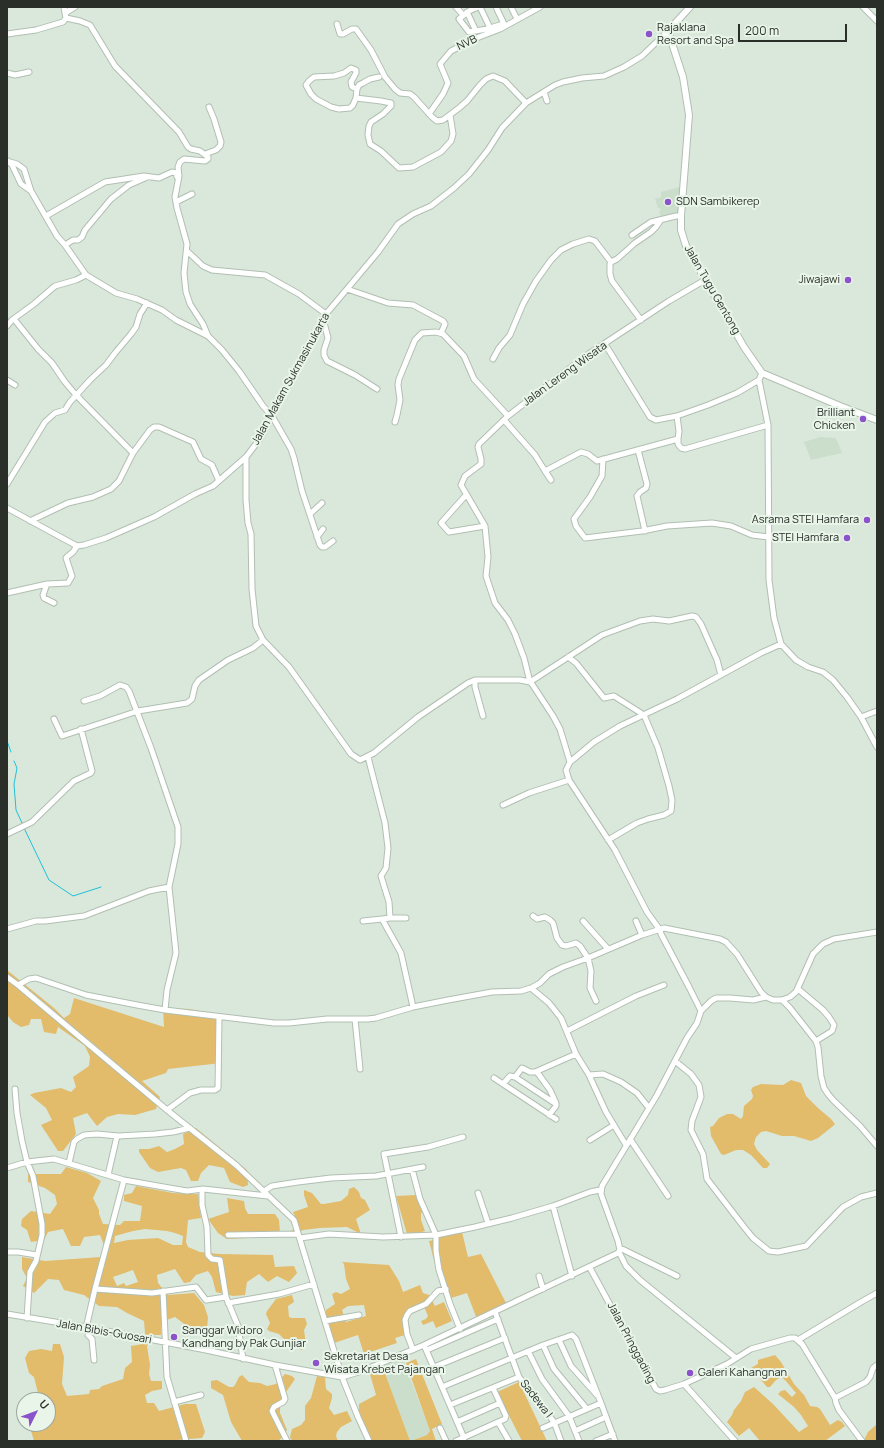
<!DOCTYPE html>
<html>
<head>
<meta charset="utf-8">
<style>
  body { margin:0 }
  #map { position:relative; width:884px; height:1448px; overflow:hidden; background:#dae8db; font-family:Manrope,sans-serif }
  canvas { display:block }
  .frame { position:absolute; inset:0; border:8px solid #2a2f2a; pointer-events:none }
  .north { position:absolute; left:16px; top:1392px; width:40px; height:40px; box-sizing:border-box; background:#e8f5e8; border:1px solid #9ca69c; border-radius:50%; rotate:48deg; font-size:11px; font-weight:700; line-height:16px; text-align:center; color:#2a2f2a }
  .north::after { content:''; display:block; margin:auto; width:14px; height:18px; background:#8b52c9; clip-path:polygon(50% 0,100% 100%,50% 72%,0 100%) }
  .scale { position:absolute; left:738px; top:24px; width:109px; height:18px; box-sizing:border-box; border:2px solid #2a2f2a; border-top:0; padding-left:5px; font-size:12px; line-height:14px; white-space:nowrap; color:#2a2f2a; -webkit-text-stroke:3px #e8f5e8; paint-order:stroke }
</style>
</head>
<body>
<div id="map">
<canvas width="884" height="1448"></canvas>
<div class="frame"></div>
<div class="north">U</div>
<div class="scale">200 m</div>
</div>
<script>
const context = document.querySelector('canvas').getContext('2d');
context.lineJoin = 'round';
function paint(path, color) {
  context.fillStyle = color;
  context.fill(path, 'evenodd');
}
function shape(rows) {
  const path = new Path2D();
  for (const r of rows) {
    path.moveTo(r[0], r[1]);
    for (let i = 2; i < r.length; i += 2) path.lineTo(r[i], r[i + 1]);
  }
  return path;
}
function strokePath(path, color, width, dash) {
  context.strokeStyle = color;
  context.lineWidth = width;
  context.lineCap = dash ? 'butt' : 'round';
  context.setLineDash(dash || []);
  context.stroke(path);
}
function label(font, color, halo, rows, align = 'center') {
  context.font = font + ' Manrope,sans-serif';
  context.lineWidth = 4;
  context.setLineDash([]);
  context.textBaseline = 'middle';
  context.strokeStyle = halo;
  context.fillStyle = color;
  for (const [text, x, y, turn = 0] of rows) {
    context.save();
    context.translate(x, y);
    context.rotate((+turn || 0) * Math.PI / 180);
    context.textAlign = isNaN(turn) ? turn : align;
    if (halo) context.strokeText(text, 0, 0);
    context.fillText(text, 0, 0);
    context.restore();
  }
}
const built = shape([
  [680,187,681,215,661,219,659,211,661,211,660,208,658,208,655,199,661,197,661,192],
  [820,437,836,438,842,453,811,460,804,442],
  [400,1351,430,1431,427,1435,411,1441,410,1441,380,1359]
]);
const green = shape([
  [7,970,54,1008,64,1018,70,1014,74,998,164,1027,163,1008,189,1009,218,1014,221,1063,168,1069,166,1073,142,1081,160,1097,156,1109,135,1115,118,1114,107,1117,97,1126,87,1113,73,1118,76,1134,63,1151,58,1151,41,1125,52,1120,46,1108,30,1095,34,1093,61,1088,71,1092,76,1087,73,1077,89,1066,90,1057,85,1046,58,1027,56,1034,44,1032,41,1019,31,1019,29,1025,21,1027,13,1022,8,1016,7,1011],
  [791,1080,801,1083,806,1096,818,1108,831,1119,835,1124,833,1126,818,1138,811,1141,794,1136,782,1136,766,1131,761,1132,756,1137,754,1144,757,1150,770,1164,767,1168,763,1168,751,1155,743,1150,736,1150,724,1155,721,1154,711,1136,710,1127,713,1126,719,1118,727,1114,733,1114,741,1119,743,1116,744,1106,752,1099,753,1096,751,1090,753,1087,761,1084,783,1085],
  [196,1128,247,1170,248,1185,243,1187,230,1182,224,1168,209,1165,201,1173,198,1181,191,1181,186,1170,181,1168,158,1172,150,1168,139,1152,139,1149,149,1149,159,1146,167,1152,175,1149,184,1144,183,1134],
  [66,1167,87,1173,101,1181,93,1198,99,1210,99,1214,103,1224,120,1225,124,1221,140,1221,142,1206,124,1201,124,1195,132,1193,136,1186,173,1193,198,1194,201,1218,188,1220,186,1242,188,1247,200,1252,219,1254,273,1255,275,1267,294,1266,297,1273,289,1282,277,1276,268,1282,259,1274,247,1282,245,1295,233,1296,216,1292,212,1277,208,1271,196,1275,190,1282,184,1283,175,1269,157,1275,158,1283,168,1295,194,1293,204,1305,208,1317,207,1328,204,1329,187,1326,175,1317,161,1322,161,1335,154,1335,147,1346,150,1365,149,1374,151,1381,162,1381,162,1389,152,1391,145,1395,147,1403,154,1403,159,1411,185,1404,196,1404,205,1432,202,1438,164,1441,34,1441,29,1424,48,1424,48,1400,24,1400,25,1398,38,1393,34,1377,29,1373,25,1358,29,1351,41,1349,52,1351,53,1344,60,1344,64,1357,62,1384,67,1396,89,1394,90,1390,99,1389,102,1386,123,1379,125,1368,132,1362,131,1346,143,1344,145,1333,144,1321,127,1313,117,1307,99,1306,84,1295,64,1290,59,1280,48,1279,34,1293,23,1286,27,1278,22,1269,22,1257,45,1261,101,1257,105,1248,100,1235,84,1237,80,1246,71,1246,63,1229,48,1232,44,1240,31,1242,27,1230,21,1226,22,1219,31,1211,50,1214,57,1204,55,1195,45,1188,28,1182,28,1174,61,1174],
  [145,1229,167,1231,175,1233,183,1236,182,1245,173,1245,158,1238,128,1240,114,1243,115,1236,133,1231],
  [133,1270,138,1282,126,1286,124,1283,117,1286,113,1277],
  [354,1187,359,1192,361,1198,365,1200,370,1210,356,1219,361,1234,347,1227,320,1228,303,1230,291,1237,268,1237,227,1239,218,1233,208,1219,229,1212,227,1198,244,1201,245,1208,248,1214,275,1214,279,1220,280,1232,286,1232,300,1228,293,1212,308,1207,304,1195,304,1190,312,1193,321,1204,324,1204,341,1201,348,1195,349,1189],
  [416,1195,424,1212,421,1213,421,1220,425,1231,418,1233,407,1234,396,1196],
  [462,1232,468,1257,481,1254,506,1303,497,1308,499,1313,478,1322,467,1293,451,1298,441,1267,436,1268,429,1241,439,1239,439,1236],
  [342,1262,389,1265,399,1281,403,1292,420,1285,423,1293,429,1295,435,1306,444,1302,452,1321,436,1328,433,1321,423,1325,421,1321,426,1319,428,1316,423,1304,406,1311,410,1329,405,1331,405,1335,395,1338,397,1343,364,1354,358,1335,334,1343,326,1317,326,1310,335,1304,332,1294,336,1292,341,1294,350,1289,346,1279,344,1264],
  [364,1305,366,1316,346,1322,342,1310,348,1306],
  [292,1295,294,1302,288,1306,289,1317,292,1318,305,1318,307,1324,304,1330,306,1344,302,1350,291,1346,279,1334,269,1331,267,1329,270,1323,266,1314,267,1311,276,1299],
  [775,1355,781,1362,794,1384,804,1395,810,1406,817,1407,820,1409,830,1425,838,1420,842,1422,845,1426,825,1441,760,1441,749,1428,739,1436,727,1422,732,1415,734,1410,741,1401,745,1392,754,1387,773,1404,799,1432,808,1426,801,1415,794,1407,778,1394,781,1391,785,1390,792,1397,796,1393,785,1380,781,1377,776,1380,770,1387,767,1387,751,1368,758,1364,758,1360],
  [416,1359,442,1424,432,1429,436,1441,411,1441,427,1435,430,1431,406,1363],
  [382,1365,410,1441,371,1441,359,1411,359,1404,376,1395,369,1371],
  [285,1374,292,1376,295,1379,280,1401,280,1413,287,1430,279,1441,242,1441,231,1422,223,1395,211,1388,211,1381,217,1380,229,1387,233,1387,235,1385,239,1377,242,1375,249,1382,260,1383,267,1386,276,1384],
  [317,1376,325,1377,326,1389,332,1394,332,1398,329,1408,334,1415,347,1411,352,1421,341,1427,337,1432,336,1436,338,1441,292,1441,290,1437,292,1429,301,1425,305,1420,305,1406,311,1398],
  [519,1382,547,1441,522,1441,497,1392],
  [877,1424,877,1441,862,1441,864,1440,868,1432]
]);
const stream = shape([
  [7,741,11,752],
  [14,761,17,768,14,784,16,810,22,823],
  [24,828,49,880,73,896,101,887]
]);
const minor = shape([
  [456,7,463,15],
  [478,7,469,11,459,19,469,32,487,29,503,24],
  [480,7,490,28],
  [496,7,504,24],
  [511,7,516,17],
  [863,7,877,21],
  [467,12,476,31],
  [65,13,75,7],
  [66,18,80,21,90,25,115,66,179,132,188,147,191,149,200,151,208,157,208,159,205,161,184,159,180,162,178,167,179,176,175,197,177,208,187,244,184,273,186,292,190,304,203,324,208,336,222,350,239,371,263,406,272,416,291,449,294,458,302,491,320,545,322,547,325,547,333,541],
  [337,24,340,34,343,34,352,29,356,29,371,50,385,77,395,89,400,93,410,94,414,97,432,117,437,121,443,120,459,108,467,101,480,85,486,79,493,76,505,81,526,103],
  [7,34,36,30,63,22,66,18,64,7],
  [7,73,15,75,29,72],
  [357,89,359,85,363,83,370,79,379,77],
  [544,92,547,101],
  [356,98,357,89,352,87,351,82,356,73,356,70,351,68,344,73,334,76,314,77,309,81,306,85,311,94,316,99,331,107,339,109,350,108,353,105,356,98,381,101,391,103,391,106,383,114,371,122,369,126,368,135,370,144,381,151,399,168,413,167,441,152,451,141,453,134,450,115],
  [429,114,443,94,448,83,440,64,451,51,479,37,500,29,540,7],
  [205,154,216,150,220,146,221,142,214,119,209,107],
  [8,161,12,165,21,184,31,191],
  [10,162,17,164,24,169,31,191,57,236,65,245,86,275],
  [176,202,192,194],
  [46,216,105,182,144,176,159,178,172,172,176,173,177,177],
  [632,235,651,222,676,216,681,216],
  [65,245,73,240,78,240,82,237,85,230,111,199,129,185,145,178],
  [187,251,203,266,212,270,265,275,299,294,326,314],
  [347,289,388,303,413,305,443,321,445,324,441,333],
  [14,319,38,349,52,363,65,382,76,395,133,453],
  [323,319,328,338,324,350,324,355,327,361,355,375,377,389],
  [641,320,612,281,610,274,610,264,611,262,617,259,635,243,651,232,656,227,660,221],
  [7,326,12,320,34,304,55,286,76,280,86,275,116,293,137,299,162,310,176,320,208,336],
  [605,344,650,417,656,420,677,416,708,405,737,393,759,380],
  [493,359,499,348,510,335,523,304,536,281,551,260,561,250,573,244,589,239,595,241,611,262],
  [7,380,15,385],
  [677,416,679,431,678,439],
  [504,420,535,455,545,471,581,452,588,454,597,461,678,439,678,444,681,448,685,449,768,425],
  [395,422,397,415,400,400,398,385,399,379,415,340,422,333,436,332,443,334,464,356,474,379,508,416],
  [638,450,647,484,646,488,640,492,637,496,645,531],
  [246,457,246,500,248,523,251,534,252,589,256,626,263,640,289,667,351,754,360,760,374,753,418,717,468,683,475,680,520,680,530,682,532,684,553,716,560,729,570,762],
  [603,459,602,476,590,497,574,519,576,526,585,538,642,531,667,526,712,523,731,526,752,535,769,537],
  [545,471,551,480],
  [7,484,45,422,55,413,65,410,70,402,90,380,106,365,115,353,131,334,136,327,140,314,147,303],
  [466,495,441,523,449,532,485,526,461,485,465,476,481,464,481,459,478,447,479,444,508,416,587,355,669,301,705,280],
  [7,508,77,546,84,545,106,538,154,517,195,494,213,486,246,457,259,440,326,314,378,252,398,224,413,214,431,206,454,188,469,174,488,150,502,128,526,103,555,85,563,82,582,78,604,76,624,67,642,56,668,31],
  [310,514,322,503],
  [30,521,68,503,93,497,111,489,119,481,133,453,150,430,154,427,159,427,193,442,201,459,212,465,219,481],
  [485,526,488,557,486,576,495,603,508,620,515,634,524,658,530,682,602,635,640,621,653,619,669,621,692,616,696,617,701,624,717,660,721,675],
  [317,537,323,529],
  [47,584,43,595,44,598,54,603],
  [7,593,47,584,68,583,72,576,66,558,68,556,73,552,77,546],
  [781,644,796,660,808,667,823,672,833,680,847,697,861,717,877,747],
  [568,657,576,663,604,698,614,696,644,715,658,748,669,786,672,800,671,811,664,815,648,819,637,823,608,840],
  [475,680,475,687,483,716],
  [84,701,100,696,120,685,126,687,129,691,151,748,178,827,178,844,169,887,176,953,167,990,165,1010],
  [861,717,877,711],
  [54,719,62,736,138,711,187,703,192,699,195,686,199,680,228,660,253,648,263,640],
  [368,757,385,823,388,848,386,868,381,876,389,902,390,918,382,919,401,953,413,1007],
  [503,805,529,793,569,780],
  [7,834,32,822,74,781,91,773,92,771,81,729],
  [533,916,537,919,545,917,550,920,553,923,557,938,562,945,566,946,576,943,580,946,588,958,591,971,590,988,596,1001],
  [390,918,406,918],
  [363,921,382,919],
  [583,921,608,949],
  [636,921,642,935],
  [7,929,36,921,45,921,84,916,149,891,169,887],
  [7,977,18,985,167,1110,236,1165,294,1220,342,1377,358,1417,369,1441],
  [18,985,29,979,36,978,86,995,137,1005,165,1010,274,1023,289,1023,327,1019,368,1019,376,1018,413,1007,448,1000,492,992,521,991,531,988,540,983,549,974,563,967,588,958,642,935,664,928,720,939,726,942,737,954,761,992,766,997,773,1000,782,1000,790,997,796,992,813,954,823,944,834,939,877,932],
  [798,989,823,1010,829,1017,834,1025,832,1031,816,1041],
  [782,1000,790,1008,816,1041,818,1047,821,1076,824,1088,828,1094,833,1100,860,1126,877,1146],
  [701,1011,711,1001,716,998,730,998,753,1000,766,997],
  [355,1019,360,1069],
  [567,1031,636,996,664,985],
  [576,1054,589,1075,606,1112,626,1145],
  [675,1061,691,1074,699,1085,701,1097,692,1121,691,1130,703,1154,707,1179,744,1227,753,1238,769,1251,778,1252,806,1246,843,1207,861,1197,877,1193],
  [537,1072,550,1090,556,1103,556,1106,549,1115],
  [589,1075,603,1074,621,1082,637,1093,649,1108],
  [515,1077,522,1068,530,1072,535,1072,576,1054,561,1018,549,1003,531,988],
  [494,1078,556,1119],
  [503,1084,510,1076,515,1077,556,1104],
  [15,1089,17,1113,22,1141,27,1162,33,1176,42,1224,42,1235,36,1261,30,1272,27,1318],
  [167,1110,190,1093,201,1090,215,1090,218,1088,219,1017],
  [630,1139,668,1196],
  [590,1140,614,1125],
  [69,1163,74,1142,77,1139,84,1135,97,1134,118,1136,155,1134,173,1132,190,1128],
  [7,1168,27,1162,54,1159,124,1180,175,1189,187,1191,203,1189,268,1196],
  [412,1169,420,1199,436,1235,436,1251,439,1270,450,1304,460,1329],
  [108,1175,117,1136],
  [202,1190,202,1205,207,1227,208,1255,212,1259,220,1260,226,1297,238,1326,243,1359],
  [264,1192,267,1189,272,1186,298,1182,331,1178,376,1176,423,1167],
  [478,1193,488,1223],
  [553,1206,572,1276],
  [228,1235,298,1234],
  [401,1237,384,1154,428,1147,463,1137],
  [300,1238,329,1234,383,1237,436,1235,475,1227,512,1218,553,1206,590,1192,600,1190],
  [620,1248,677,1276],
  [7,1252,18,1252,37,1255],
  [619,1252,626,1266,640,1280,736,1358],
  [590,1268,656,1389,660,1391,665,1390,684,1384,735,1441],
  [539,1276,543,1289],
  [95,1289,152,1293,196,1287,206,1300,226,1297],
  [163,1291,167,1377,186,1441],
  [228,1303,279,1294,314,1284],
  [495,1312,519,1377,554,1422,561,1441],
  [7,1314,91,1328,206,1350,275,1365,342,1377,362,1371,424,1345,618,1253,620,1250,618,1241,601,1194,602,1186,657,1095,687,1038,697,1023,701,1011,689,987,661,934,660,930,647,912,615,850,569,780,566,770,570,762,594,742,620,726,677,699,761,653,781,644,774,618,769,580,768,425,759,380,762,373],
  [325,1321,359,1315],
  [86,1328,95,1289,124,1180],
  [91,1328,88,1335,92,1339,94,1360],
  [559,1340,571,1366,597,1395],
  [798,1340,861,1302,877,1293],
  [424,1345,464,1438],
  [543,1345,554,1369,587,1409],
  [413,1350,407,1334,405,1320,407,1315,410,1311,426,1304,438,1291,446,1289],
  [427,1350,498,1319],
  [528,1351,542,1379,569,1416,579,1441],
  [275,1365,285,1399,283,1402,274,1407,272,1411,287,1441],
  [434,1367,505,1338],
  [684,1384,727,1364,751,1349,790,1338,795,1338,802,1344,835,1398],
  [442,1387,543,1345,572,1335,576,1339,601,1403],
  [493,1388,506,1416,505,1419,498,1422,509,1441],
  [174,1402,201,1395],
  [450,1405,519,1377],
  [457,1422,500,1403],
  [440,1428,446,1441],
  [543,1428,601,1403,615,1441],
  [575,1431,606,1417],
  [456,1441,498,1422],
  [596,1441,613,1434],
  [862,1441,839,1410,836,1403,835,1398,866,1382,870,1377,873,1368,877,1365]
]);
const major = shape([
  [690,7,668,31,683,77,689,115,681,216,681,230,686,246,744,347,762,373,840,406,877,420]
]);
const markers = [
  [649,34,4,"#8b52c9"],
  [668,202,4,"#8b52c9"],
  [848,280,4,"#8b52c9"],
  [863,419,4,"#8b52c9"],
  [867,520,4,"#8b52c9"],
  [847,538,4,"#8b52c9"],
  [174,1337,4,"#8b52c9"],
  [316,1363,4,"#8b52c9"],
  [690,1373,4,"#8b52c9"]
];
const poiNames = [
  ["Rajaklana",657,28],
  ["Resort and Spa",657,41],
  ["SDN Sambikerep",676,202],
  ["Jiwajawi",840,280,"right"],
  ["Brilliant",855,413,"right"],
  ["Chicken",855,426,"right"],
  ["Asrama STEI Hamfara",859,520,"right"],
  ["STEI Hamfara",839,538,"right"],
  ["Sanggar Widoro",182,1331],
  ["Kandhang by Pak Gunjiar",182,1344],
  ["Sekretariat Desa",324,1357],
  ["Wisata Krebet Pajangan",324,1370],
  ["Galeri Kahangnan",698,1373]
];
const streetNames = [
  ["NVB",467,43,-26],
  ["Jalan Tugu Gentong",712,290,60],
  ["Jalan Lereng Wisata",565,374,-36],
  ["Jalan Makam Sukmasinukarta",291,379,-61],
  ["Jalan Bibis-Guosari",104,1332,10],
  ["Jalan Pringgading",631,1343,62],
  ["Sadewa I",536,1399,52]
];
paint(built, '#cadecb');
paint(green, '#e2bb6b');
strokePath(stream, '#1dc0d6', 1);
strokePath(minor, '#b1bfb2', 7);
strokePath(major, '#b1bfb2', 8);
strokePath(minor, '#fff', 5);
strokePath(major, '#fff', 6);
for (const [x, y, r, color] of markers) {
  const dot = new Path2D();
  dot.arc(x, y, r, 0, 2 * Math.PI);
  context.fillStyle = color;
  context.fill(dot);
  strokePath(dot, '#e8f5e8', 1.5);
}
label('11px', '#2a2f2a', '#e8f5e8', poiNames, 'left');
label('11px', '#2a2f2a', '#e8f5e8', streetNames);
</script>
</body>
</html>
